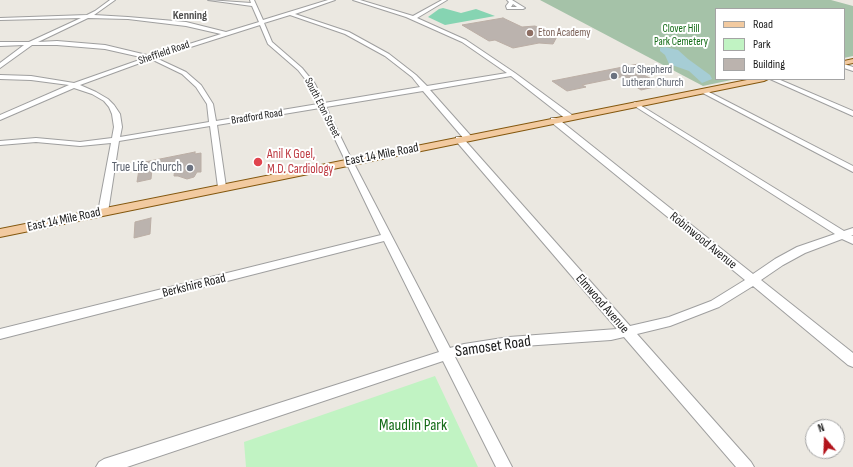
<!DOCTYPE html>
<html>
<head>
<meta charset="utf-8">
<style>
  body { margin:0 }
  #map { position:relative; width:853px; height:467px; overflow:hidden; background:#ebe8e1; font-family:"Sofia Sans Condensed",sans-serif }
  canvas { display:block }
  .legend { position:absolute; left:715px; top:8px; width:130px; height:72px; box-sizing:border-box; background:#fff; border:1px solid #a4a4a4; margin:0; padding:5px 7px; list-style:none; font-size:12px; color:#1b1b1b }
  .legend li { display:flex; align-items:center; gap:8px; height:20px }
  .legend b { width:20px; border:1px solid #a4a4a4 }
  .north { position:absolute; left:805px; top:419px; width:40px; height:40px; box-sizing:border-box; background:#fff; border:1px solid #a4a4a4; border-radius:50%; rotate:341deg; font-size:11px; font-weight:700; line-height:16px; text-align:center; color:#1b1b1b }
  .north::after { content:''; display:block; margin:auto; width:14px; height:18px; background:#b2131b; clip-path:polygon(50% 0,100% 100%,50% 72%,0 100%) }
</style>
</head>
<body>
<div id="map">
<canvas width="853" height="467"></canvas>
<ul class="legend">
<li><b style="height:5px;background:#f2caa0"></b>Road</li>
<li><b style="height:11px;background:#c1f3c3"></b>Park</li>
<li><b style="height:11px;background:#bbb3ae"></b>Building</li>
</ul>
<div class="north">N</div>
</div>
<script>
const context = document.querySelector('canvas').getContext('2d');
context.lineJoin = 'round';
function paint(path, color) {
  context.fillStyle = color;
  context.fill(path, 'evenodd');
}
function shape(rows) {
  const path = new Path2D();
  for (const r of rows) {
    path.moveTo(r[0], r[1]);
    for (let i = 2; i < r.length; i += 2) path.lineTo(r[i], r[i + 1]);
  }
  return path;
}
function strokePath(path, color, width, dash) {
  context.strokeStyle = color;
  context.lineWidth = width;
  context.lineCap = dash ? 'butt' : 'round';
  context.setLineDash(dash || []);
  context.stroke(path);
}
function label(font, color, halo, rows, align = 'center') {
  context.font = font + ' "Sofia Sans Condensed",sans-serif';
  context.lineWidth = 4;
  context.setLineDash([]);
  context.textBaseline = 'middle';
  context.strokeStyle = halo;
  context.fillStyle = color;
  for (const [text, x, y, turn = 0] of rows) {
    context.save();
    context.translate(x, y);
    context.rotate((+turn || 0) * Math.PI / 180);
    context.textAlign = isNaN(turn) ? turn : align;
    if (halo) context.strokeText(text, 0, 0);
    context.fillText(text, 0, 0);
    context.restore();
  }
}
const cemetery = shape([
  [540,0,831,0,853,6,853,56,844,58,844,9,716,9,716,79,736,79,703,86]
]);
const park = shape([
  [435,376,478,467,246,467,244,442]
]);
const pitch = shape([
  [443,8,461,13,476,9,495,16,445,25,428,17,439,9]
]);
const water = shape([
  [665,47,678,50,688,59,710,75,712,79,702,83,689,71,669,64,665,55,660,51,660,48]
]);
const building = shape([
  [503,18,522,27,535,26,548,32,560,31,553,44,539,43,513,48,495,40,489,41,462,25,503,18],
  [638,64,652,72,642,74,663,85,641,90,621,77,582,85,586,87,567,91,552,81,638,64],
  [195,152,195,154,201,153,201,172,197,172,194,177,187,179,178,176,174,176,175,165,152,169,151,179,137,182,140,163,195,152],
  [151,218,150,234,134,238,135,222,151,218]
]);
const minor = shape([
  [110,0,115,0,94,15,128,17,186,22,226,32,259,22,252,6,208,0,251,3,250,0,254,0,263,20,328,0,335,0,295,14,349,32,389,54,416,75,427,86,507,73,462,42,406,17,353,0,360,0,413,16,442,0,447,0,417,18,466,40,515,73,572,115,572,119,566,119,511,76,430,90,471,136,472,138,468,140,465,140,423,91,326,107,348,152,450,348,464,344,509,337,617,329,456,141,456,137,462,137,630,326,669,317,711,301,745,280,551,122,551,118,557,118,753,274,775,259,797,247,835,234,633,105,632,104,635,102,844,231,853,228,853,235,851,235,853,236,853,244,842,239,805,253,783,265,761,280,853,353,853,367,848,365,753,286,719,307,670,326,637,334,751,462,754,467,736,467,624,337,611,340,509,347,464,354,455,357,512,467,496,467,443,361,127,467,96,467,99,462,104,459,439,352,384,241,0,339,0,329,381,235,320,108,217,125,226,187,222,190,218,187,210,126,119,141,108,212,103,215,98,212,111,143,80,146,36,142,0,145,0,141,36,138,80,142,112,138,114,127,112,114,109,107,104,101,92,94,74,88,0,120,0,115,69,85,31,80,0,79,0,75,31,76,74,83,145,58,105,49,57,45,32,45,0,68,0,63,24,45,0,46,0,42,29,42,81,18,0,20,0,18,87,15,95,11,110,0],
  [290,15,345,34,385,56,412,77,420,87,324,103,315,84,302,68,272,42,264,23,290,15],
  [88,18,128,19,186,26,221,34,151,56,105,45,57,41,38,42,88,18],
  [260,25,268,44,298,70,309,84,318,104,216,121,213,104,201,85,186,72,156,58,260,25],
  [151,59,182,74,196,87,207,104,209,122,120,137,122,127,120,114,114,105,108,99,96,92,80,85,151,59],
  [507,0,512,0,525,8,523,9,507,9,506,6,509,2,507,0],
  [513,4,517,7,511,7,513,4],
  [844,64,853,67,853,71,844,68,844,64],
  [770,79,778,79,853,111,853,116,770,79],
  [701,90,705,90,853,166,853,172,701,92,701,90]
]);
const major = shape([
  [853,59,853,63,844,65,844,61,853,59],
  [752,79,768,79,764,81,0,237,0,229,752,79]
]);
const markers = [
  [530,33,4,"#8d6e63"],
  [614,76,4,"#6b7280"],
  [258,162,5,"#e0444e"],
  [190,168,4,"#6b7280"]
];
const farParknames = [
  ["Clover Hill",681,29],
  ["Park Cemetery",681,42]
];
const farEducationnames = [
  ["Eton Academy",538,33]
];
const farStreetnames = [
  ["Sheffield Road",164,53,-19],
  ["South Eton Street",322,108,63],
  ["Bradford Road",257,117,-9]
];
const farWorshipnames = [
  ["Our Shepherd",622,70],
  ["Lutheran Church",622,83]
];
const farNeighbourhoodnames = [
  ["Kenning",190,16]
];
const healthNames = [
  ["Anil K Goel,",267,155],
  ["M.D. Cardiology",267,170]
];
const streetNames = [
  ["East 14 Mile Road",382,155,-11],
  ["East 14 Mile Road",64,220,-12],
  ["Robinwood Avenue",703,241,39],
  ["Berkshire Road",194,286,-14],
  ["Elmwood Avenue",602,304,49]
];
const worshipNames = [
  ["True Life Church",182,168]
];
const nearStreetnames = [
  ["Samoset Road",493,347,-8]
];
const nearParknames = [
  ["Maudlin Park",413,426]
];
paint(cemetery, '#a5c2a8');
paint(park, '#c1f3c3');
paint(pitch, '#86d4b2');
paint(water, '#a6cdd5');
paint(building, '#bbb3ae');
strokePath(building, '#bbaea5', 1);
strokePath(minor, '#9f9f9f', 2);
strokePath(major, '#83570e', 2);
paint(minor, '#fff');
paint(major, '#f2caa0');
for (const [x, y, r, color] of markers) {
  const dot = new Path2D();
  dot.arc(x, y, r, 0, 2 * Math.PI);
  context.fillStyle = color;
  context.fill(dot);
  strokePath(dot, '#fff', 1.5);
}
label('11px', '#156c18', '#fff', farParknames);
label('11px', '#785e54', '#fff', farEducationnames, 'left');
label('11px', '#1b1b1b', '#fff', farStreetnames);
label('11px', '#5b616d', '#fff', farWorshipnames, 'left');
label('bold 12px', '#4e4e4e', '#fff', farNeighbourhoodnames);
label('13px', '#be3a42', '#fff', healthNames, 'left');
label('13px', '#1b1b1b', '#fff', streetNames);
label('13px', '#5b616d', '#fff', worshipNames, 'right');
label('16px', '#1b1b1b', '#fff', nearStreetnames);
label('16px', '#156c18', '#fff', nearParknames);
</script>
</body>
</html>
